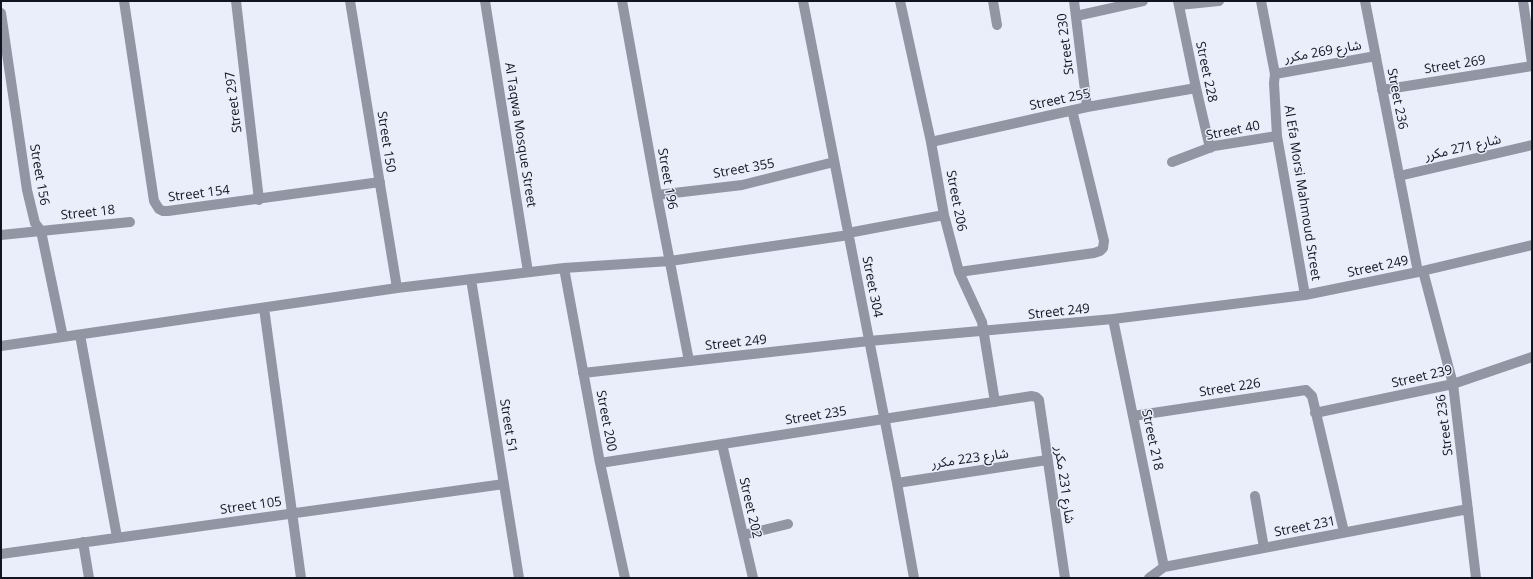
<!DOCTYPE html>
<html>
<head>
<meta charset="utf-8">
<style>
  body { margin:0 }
  #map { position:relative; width:1533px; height:579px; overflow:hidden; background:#eaeefb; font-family:"Open Sans",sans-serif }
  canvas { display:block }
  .frame { position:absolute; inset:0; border:2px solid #121420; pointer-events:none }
</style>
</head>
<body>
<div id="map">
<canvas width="1533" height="579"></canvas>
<div class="frame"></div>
</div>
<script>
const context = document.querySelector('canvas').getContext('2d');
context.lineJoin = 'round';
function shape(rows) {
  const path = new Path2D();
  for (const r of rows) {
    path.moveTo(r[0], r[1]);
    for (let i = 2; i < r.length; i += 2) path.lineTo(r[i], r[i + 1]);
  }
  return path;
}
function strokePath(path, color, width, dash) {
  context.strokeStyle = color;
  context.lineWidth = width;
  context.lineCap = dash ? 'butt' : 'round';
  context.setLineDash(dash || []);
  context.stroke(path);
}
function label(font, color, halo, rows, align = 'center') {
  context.font = font + ' "Open Sans","Noto Sans Arabic",sans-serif';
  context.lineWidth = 3;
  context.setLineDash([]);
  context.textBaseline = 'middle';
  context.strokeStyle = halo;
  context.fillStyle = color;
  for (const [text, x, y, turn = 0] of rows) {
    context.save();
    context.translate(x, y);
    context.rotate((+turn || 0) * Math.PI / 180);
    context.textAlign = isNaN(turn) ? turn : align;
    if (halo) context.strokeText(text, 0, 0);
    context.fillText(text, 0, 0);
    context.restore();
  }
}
const street = shape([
  [124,1,154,201,159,209,163,211,168,211,380,182],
  [236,1,259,200],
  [350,1,397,288],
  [485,1,528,272],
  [622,1,657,195,689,361],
  [803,1,897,483,914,578],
  [900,1,931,142,944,215,959,272,982,322,995,402],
  [993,1,997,25],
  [1074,1,1087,107],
  [1178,1,1196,88,1210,148],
  [1261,1,1275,74,1274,83,1277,136,1305,295],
  [1365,1,1418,272],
  [1523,1,1532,63],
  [1179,5,1219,1],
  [1,13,27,190,35,223,41,231,63,337],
  [1076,16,1143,1],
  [1275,74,1376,56],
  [1382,90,1532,66],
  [931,142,1087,107,1196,88],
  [1172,162,1214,146,1277,136],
  [1399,176,1532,145],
  [657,195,742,185,834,162],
  [848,233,944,215],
  [1,235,130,222],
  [564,268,600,463,625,578],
  [1423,271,1453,384,1476,578],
  [959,272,1094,253,1100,251,1103,248,1104,241,1072,110],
  [471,279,519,578],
  [264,308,301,578],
  [1113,319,1164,567],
  [80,335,117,537],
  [1,346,397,288,564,268,670,261,849,235],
  [583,373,869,341,1113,319,1305,295,1418,272,1532,245],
  [1315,413,1453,384,1532,357],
  [1133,416,1306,390,1312,396,1344,532],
  [722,444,753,578],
  [600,463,1032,396,1036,397,1039,400,1065,578],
  [897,483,1047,460],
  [1255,496,1264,548],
  [743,535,788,524],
  [83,542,89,578],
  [1,554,504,484],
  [1149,578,1164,567,1468,509]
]);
const streetNames = [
  ["Street 230",1066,44,-97],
  ["شارع 269 مكرر",1323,52,-10],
  ["Street 269",1455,65,-9],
  ["Street 228",1206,72,78],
  ["Street 236",1397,99,79],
  ["Street 255",1060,100,-12],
  ["Street 297",234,102,-97],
  ["Street 40",1233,131,-11],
  ["Al Taqwa Mosque Street",520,135,81],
  ["Street 150",386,142,81],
  ["شارع 271 مكرر",1463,148,-13],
  ["Street 355",744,169,-10],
  ["Street 156",39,175,80],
  ["Street 196",667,179,80],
  ["Al Efa Morsi Mahmoud Street",1302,193,81],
  ["Street 154",199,194,-7],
  ["Street 206",956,201,79],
  ["Street 18",88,213,-6],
  ["Street 249",1378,267,-12],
  ["Street 304",872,287,79],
  ["Street 249",1059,312,-6],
  ["Street 249",736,343,-6],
  ["Street 239",1422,377,-13],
  ["Street 226",1230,388,-9],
  ["Street 235",816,416,-9],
  ["Street 200",606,421,79],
  ["Street 236",1445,425,-97],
  ["Street 51",508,426,81],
  ["Street 218",1152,440,78],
  ["شارع 223 مكرر",970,459,-8],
  ["شارع 231 مكرر",1064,485,82],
  ["Street 105",251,506,-8],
  ["Street 202",750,508,77],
  ["Street 231",1305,527,-11]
];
strokePath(street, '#9295a3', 10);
label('13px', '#121420', '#eaeefb', streetNames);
</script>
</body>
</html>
